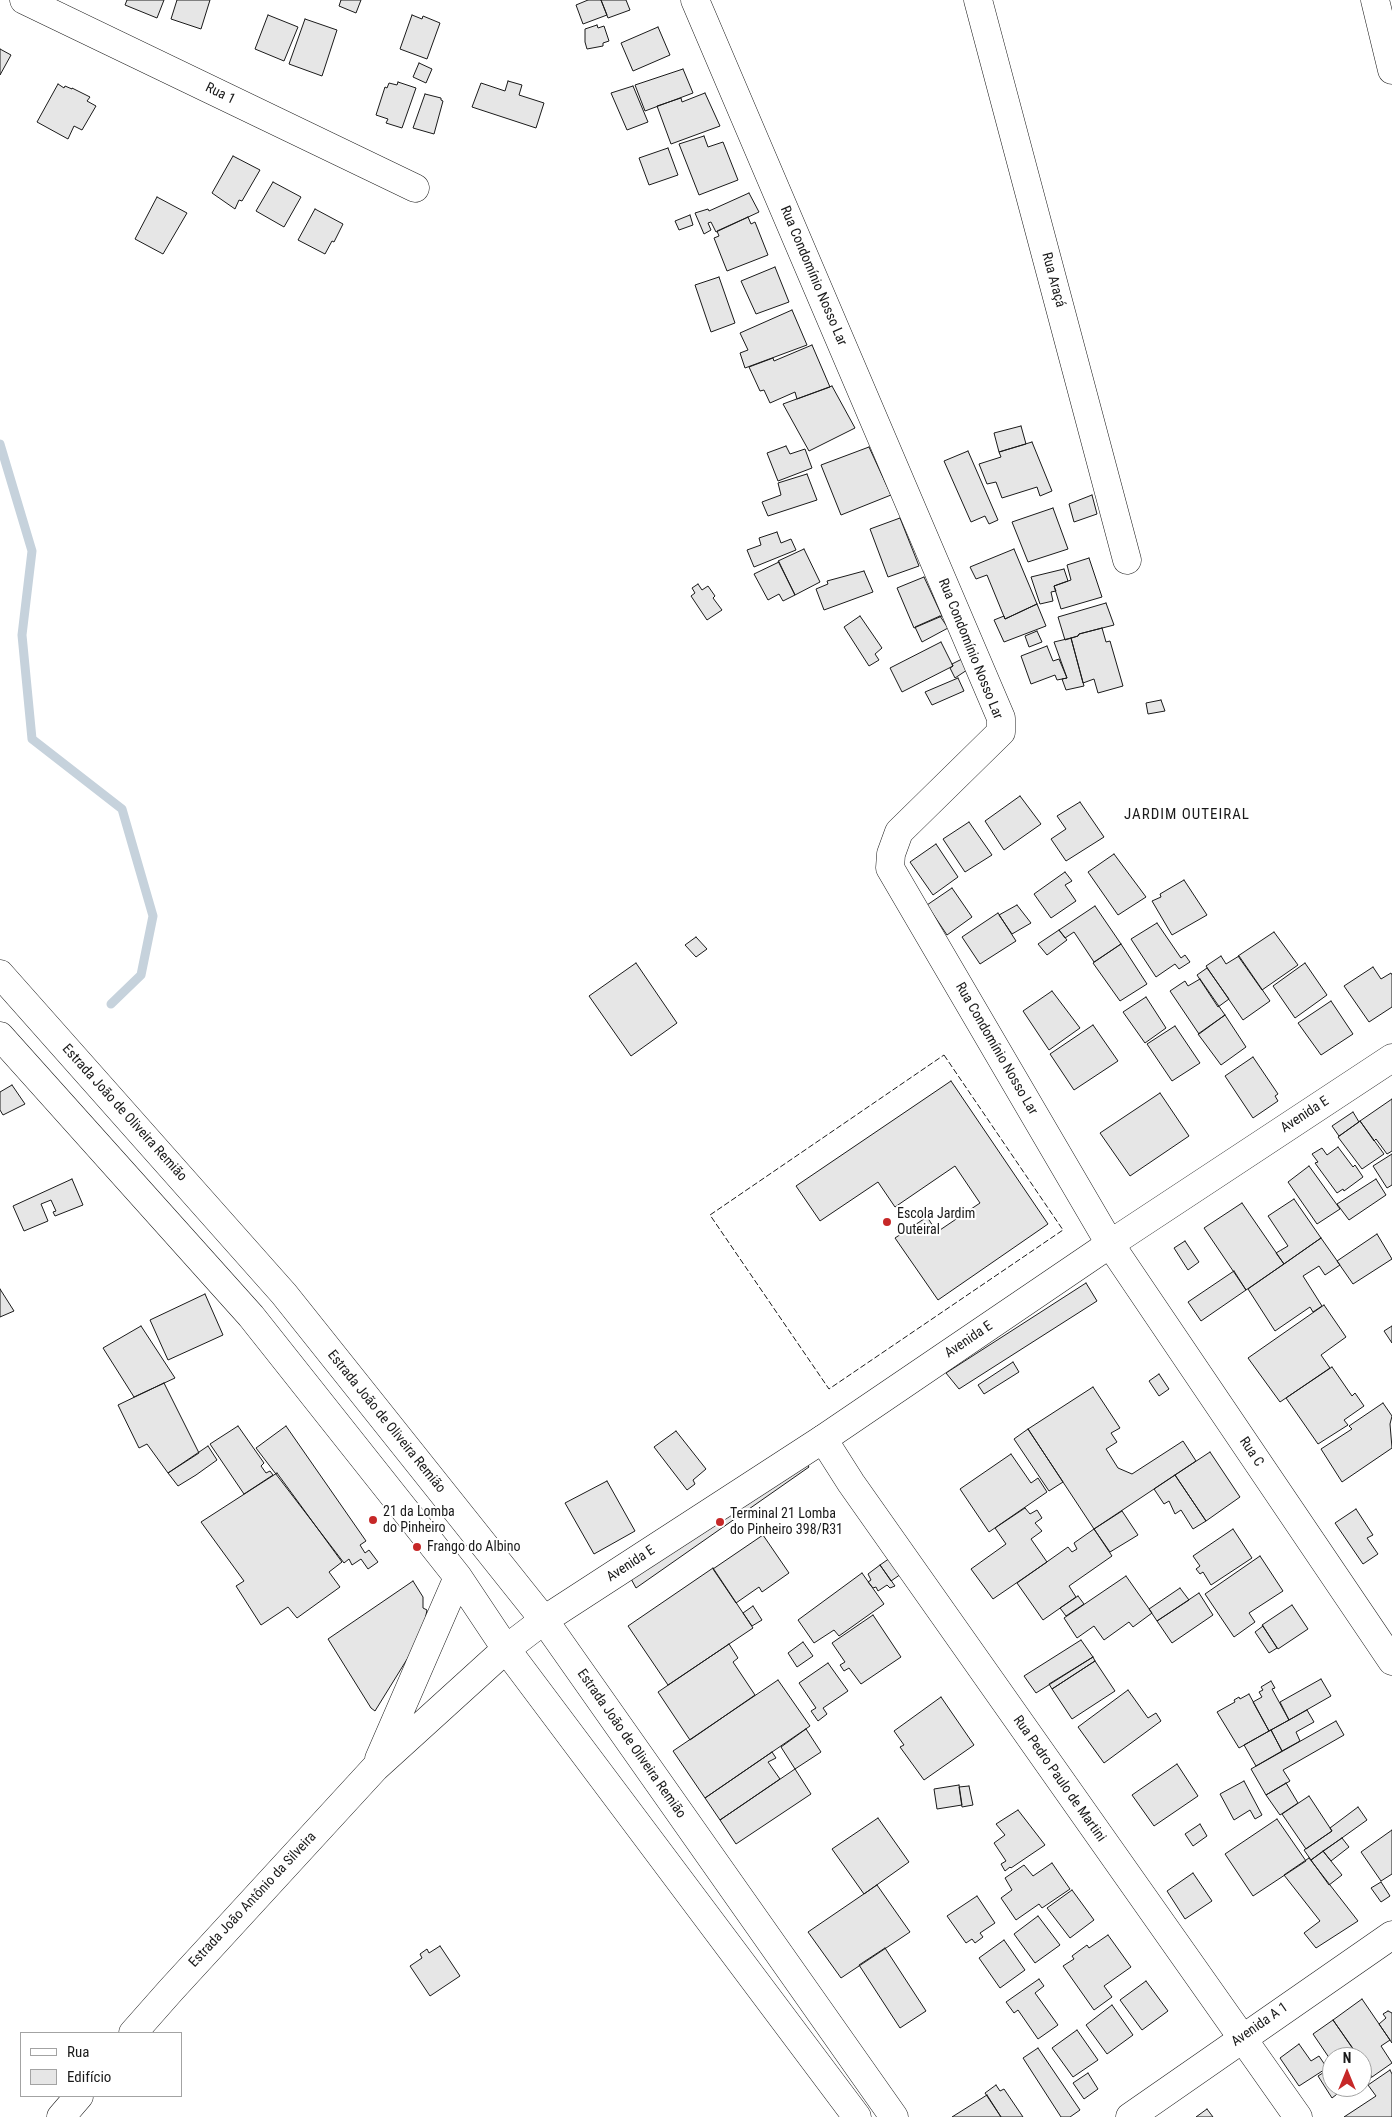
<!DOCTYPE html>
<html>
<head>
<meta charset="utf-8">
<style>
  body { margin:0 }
  #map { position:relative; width:1392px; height:2117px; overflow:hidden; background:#fff; font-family:"Roboto Condensed",sans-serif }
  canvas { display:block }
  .legend { position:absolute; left:20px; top:2032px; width:162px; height:65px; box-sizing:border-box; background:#fff; border:1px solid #a3a3a3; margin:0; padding:6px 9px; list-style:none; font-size:15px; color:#1a1a1a }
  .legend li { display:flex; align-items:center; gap:10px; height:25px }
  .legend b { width:25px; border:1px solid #a3a3a3 }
  .north { position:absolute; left:1322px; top:2047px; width:50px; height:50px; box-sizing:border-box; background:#fff; border:1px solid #a3a3a3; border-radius:50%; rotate:0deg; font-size:14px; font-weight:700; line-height:20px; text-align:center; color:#1a1a1a }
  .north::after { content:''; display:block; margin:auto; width:18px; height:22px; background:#c62828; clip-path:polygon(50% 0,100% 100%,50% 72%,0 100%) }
</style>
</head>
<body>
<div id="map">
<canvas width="1392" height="2117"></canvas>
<ul class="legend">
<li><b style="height:6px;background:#fff"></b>Rua</li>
<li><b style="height:14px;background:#e6e6e6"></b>Edifício</li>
</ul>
<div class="north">N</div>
</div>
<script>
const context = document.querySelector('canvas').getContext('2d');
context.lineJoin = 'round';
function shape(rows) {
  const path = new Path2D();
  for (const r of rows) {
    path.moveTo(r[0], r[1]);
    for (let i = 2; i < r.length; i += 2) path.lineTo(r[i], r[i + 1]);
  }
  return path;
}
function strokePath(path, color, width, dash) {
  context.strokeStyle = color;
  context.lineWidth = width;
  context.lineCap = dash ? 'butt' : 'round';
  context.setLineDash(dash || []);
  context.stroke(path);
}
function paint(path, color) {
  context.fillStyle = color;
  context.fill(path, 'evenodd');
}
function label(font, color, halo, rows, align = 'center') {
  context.font = font + ' "Roboto Condensed",sans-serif';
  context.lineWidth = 4;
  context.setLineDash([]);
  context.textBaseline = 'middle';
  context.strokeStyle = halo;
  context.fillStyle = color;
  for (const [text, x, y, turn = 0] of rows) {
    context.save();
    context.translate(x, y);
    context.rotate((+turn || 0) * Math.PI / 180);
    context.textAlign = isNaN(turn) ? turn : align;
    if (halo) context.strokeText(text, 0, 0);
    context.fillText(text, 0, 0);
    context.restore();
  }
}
const stream = shape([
  [0,444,32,551,22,635,32,739,122,809,153,916,141,975,111,1004]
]);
const building = shape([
  [127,0,164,0,157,18,125,5,127,0],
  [177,0,210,0,201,29,171,19,177,0],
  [341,0,361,0,356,13,339,6,341,0],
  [588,0,601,0,607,15,583,24,576,5,588,0],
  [601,0,626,0,630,10,608,18,601,0],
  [268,15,298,27,284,61,255,49,268,15],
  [412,15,422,19,423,16,440,23,427,59,400,49,412,15],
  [305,19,337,30,322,76,289,64,305,19],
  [597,25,598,28,604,26,609,41,603,43,603,46,587,49,585,42,585,29,597,25],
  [658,27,670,55,633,71,621,43,658,27],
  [0,49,11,55,0,75,0,49],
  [419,63,432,69,426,83,413,77,419,63],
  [683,69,693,93,645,111,635,85,683,69],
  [508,81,522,85,519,95,544,103,536,128,472,107,481,83,505,91,508,81],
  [398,82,416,88,402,128,386,123,388,119,376,115,385,87,387,88,389,83,397,85,398,82],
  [58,84,64,88,65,86,72,89,72,88,90,97,87,101,96,106,82,130,74,126,68,139,37,122,58,84],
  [633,86,648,122,627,130,611,93,633,86],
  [705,93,720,126,671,144,657,106,681,98,682,102,705,93],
  [425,94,441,98,441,100,443,101,434,134,413,128,425,94],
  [704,136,708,147,723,142,738,180,699,195,679,144,704,136],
  [668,148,678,175,649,185,639,158,668,148],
  [233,156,260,170,242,201,239,200,235,209,212,193,233,156],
  [273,182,301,197,284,227,256,211,273,182],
  [749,193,759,212,716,232,711,222,708,223,711,230,704,234,695,213,708,209,709,211,749,193],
  [157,197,187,213,163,254,135,239,157,197],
  [315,209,343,224,334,242,332,241,325,254,298,240,315,209],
  [690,215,693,225,679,230,675,221,690,215],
  [748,217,751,224,755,222,768,255,727,271,714,238,719,236,717,231,748,217],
  [775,267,789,302,756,314,741,281,775,267],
  [719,277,735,323,711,332,695,285,719,277],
  [792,310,807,345,745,368,740,353,748,350,740,333,792,310],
  [812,345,830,387,797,399,795,392,770,403,764,390,760,391,749,367,773,358,774,361,812,345],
  [832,386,855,428,809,451,783,404,832,386],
  [1021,426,1026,444,999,452,994,433,1021,426],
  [1032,442,1052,491,1040,496,1037,487,1002,498,996,482,987,484,979,464,1001,457,999,452,1032,442],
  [786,446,790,454,805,449,812,468,778,481,767,453,786,446],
  [869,447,891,495,841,515,821,465,869,447],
  [968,451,998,520,989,524,985,516,971,522,944,461,968,451],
  [807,474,817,500,768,516,762,502,781,495,778,483,807,474],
  [1092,495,1097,514,1074,522,1069,504,1092,495],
  [1053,508,1068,549,1028,562,1012,522,1053,508],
  [900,518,919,566,888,577,870,529,900,518],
  [777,532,781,543,791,539,796,550,754,567,747,550,761,545,759,538,777,532],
  [804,549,820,582,795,595,778,561,804,549],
  [1014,549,1037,604,1005,619,987,575,976,579,970,567,1014,549],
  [1089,558,1102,597,1061,609,1054,586,1071,580,1067,565,1089,558],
  [779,562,795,595,783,601,779,594,768,600,754,574,779,562],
  [1064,569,1068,581,1054,586,1056,591,1051,592,1053,601,1040,604,1031,577,1064,569],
  [864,571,873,592,824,610,816,589,828,584,827,581,864,571],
  [924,577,942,616,914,628,897,588,924,577],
  [698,584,702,590,708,586,715,596,713,598,722,610,707,620,691,596,695,593,692,588,698,584],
  [1106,603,1114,625,1079,634,1078,636,1065,640,1058,617,1106,603],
  [1037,604,1046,626,1004,642,994,620,1004,616,1005,619,1037,604],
  [860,616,882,648,875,654,879,660,869,666,844,627,860,616],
  [940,616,948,628,922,642,915,627,940,616],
  [1102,628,1106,642,1110,641,1123,686,1098,693,1094,679,1083,683,1071,638,1078,636,1079,634,1102,628],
  [1037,631,1042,642,1029,647,1025,636,1037,631],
  [1071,638,1084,686,1066,690,1062,679,1067,678,1054,642,1071,638],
  [941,642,953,666,902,692,890,668,941,642],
  [1047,646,1053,661,1059,659,1067,678,1057,680,1055,675,1031,684,1021,656,1047,646],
  [962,659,967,670,955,678,950,668,953,666,952,664,962,659],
  [958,678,964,691,932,705,925,692,958,678],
  [1161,700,1165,711,1148,714,1146,703,1161,700],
  [1020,796,1041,824,1004,850,985,821,1020,796],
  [1080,802,1104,837,1066,861,1051,839,1066,829,1057,816,1080,802],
  [969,822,992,855,965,872,943,839,969,822],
  [936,844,958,877,933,895,910,862,936,844],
  [1114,854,1146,897,1118,915,1088,872,1114,854],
  [1065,872,1072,881,1065,885,1076,901,1051,918,1034,894,1065,872],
  [1184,880,1207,915,1172,935,1152,901,1161,897,1160,894,1184,880],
  [952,888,972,917,947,935,927,905,952,888],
  [1017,905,1031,923,1012,934,999,915,1017,905],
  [1095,906,1121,944,1094,962,1074,932,1065,938,1059,930,1095,906],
  [998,913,1016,941,980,964,962,937,998,913],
  [1157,923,1181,958,1185,955,1190,962,1179,969,1175,964,1156,977,1131,939,1157,923],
  [1059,930,1067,940,1047,955,1038,944,1059,930],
  [1274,932,1298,965,1262,990,1238,956,1274,932],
  [696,937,707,949,696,957,685,945,696,937],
  [1121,944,1147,984,1120,1001,1093,963,1121,944],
  [1221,956,1226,964,1239,956,1270,1001,1243,1020,1206,966,1221,956],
  [636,963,677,1023,631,1056,589,996,636,963],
  [1305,963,1327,995,1295,1018,1273,986,1305,963],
  [1373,967,1381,979,1391,973,1392,975,1392,1007,1369,1022,1344,986,1373,967],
  [1207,968,1229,999,1218,1007,1197,975,1207,968],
  [1200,979,1225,1015,1199,1034,1170,991,1185,981,1188,986,1200,979],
  [1052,991,1080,1028,1049,1050,1023,1011,1052,991],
  [1146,997,1166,1028,1145,1043,1123,1012,1146,997],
  [1331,1001,1353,1034,1321,1055,1298,1023,1331,1001],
  [1225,1015,1246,1047,1221,1065,1198,1034,1225,1015],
  [1093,1025,1118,1061,1074,1090,1050,1054,1093,1025],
  [1175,1026,1200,1063,1172,1081,1147,1044,1175,1026],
  [1253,1057,1278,1094,1275,1096,1278,1101,1253,1118,1225,1076,1253,1057],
  [951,1081,1048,1224,938,1300,895,1238,927,1217,937,1232,980,1203,955,1166,895,1207,878,1182,820,1221,796,1186,951,1081],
  [12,1085,25,1104,3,1115,0,1110,0,1092,12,1085],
  [1160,1093,1189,1136,1130,1176,1100,1133,1160,1093],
  [1392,1099,1392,1151,1387,1154,1376,1139,1374,1141,1360,1121,1392,1099],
  [1353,1112,1359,1122,1339,1136,1332,1126,1353,1112],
  [1360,1121,1384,1154,1362,1169,1338,1137,1360,1121],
  [1338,1147,1353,1167,1355,1165,1363,1177,1344,1191,1343,1189,1337,1193,1315,1163,1318,1162,1312,1154,1322,1148,1327,1155,1338,1147],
  [1392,1154,1392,1185,1387,1188,1373,1166,1392,1154],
  [1309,1166,1340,1209,1317,1224,1288,1182,1309,1166],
  [72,1179,83,1205,55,1216,53,1212,56,1211,51,1200,41,1204,48,1221,24,1231,13,1206,72,1179],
  [1376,1179,1386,1195,1349,1220,1337,1204,1376,1179],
  [1294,1199,1321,1238,1284,1264,1276,1253,1288,1246,1268,1216,1294,1199],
  [1242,1203,1284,1264,1246,1290,1204,1228,1242,1203],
  [1377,1234,1392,1259,1353,1284,1337,1261,1377,1234],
  [1321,1238,1340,1265,1325,1275,1319,1266,1303,1276,1322,1306,1313,1312,1310,1307,1275,1331,1248,1289,1321,1238],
  [1185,1241,1199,1262,1188,1270,1174,1248,1185,1241],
  [1234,1271,1246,1290,1201,1321,1188,1302,1234,1271],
  [1086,1283,1097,1301,959,1389,946,1373,1086,1283],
  [0,1289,14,1311,0,1317,0,1289],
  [205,1294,223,1335,168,1360,150,1320,205,1294],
  [1324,1305,1346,1337,1321,1355,1330,1368,1280,1402,1248,1358,1324,1305],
  [141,1326,175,1378,134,1397,103,1348,141,1326],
  [1392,1326,1392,1343,1384,1331,1392,1326],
  [1013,1362,1019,1372,984,1394,978,1385,1013,1362],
  [1332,1367,1352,1396,1355,1393,1364,1406,1344,1420,1348,1425,1318,1444,1286,1398,1332,1367],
  [1159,1374,1169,1389,1159,1396,1149,1381,1159,1374],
  [164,1383,199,1453,168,1473,147,1444,139,1448,118,1405,164,1383],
  [1093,1387,1120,1428,1111,1433,1117,1442,1106,1449,1118,1468,1132,1474,1183,1441,1196,1461,1094,1529,1028,1429,1093,1387],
  [1383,1403,1392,1416,1390,1424,1392,1448,1342,1482,1321,1449,1352,1429,1349,1426,1383,1403],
  [238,1426,264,1463,261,1466,266,1473,270,1471,273,1475,244,1494,210,1444,238,1426],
  [286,1426,366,1541,360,1545,365,1553,369,1550,378,1562,368,1569,361,1559,352,1565,349,1559,344,1563,256,1448,286,1426],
  [1028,1429,1063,1482,1049,1491,1014,1439,1028,1429],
  [676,1431,706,1469,693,1480,695,1484,687,1490,654,1447,676,1431],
  [208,1446,217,1460,196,1475,178,1486,168,1473,208,1446],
  [1210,1452,1240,1497,1206,1521,1175,1475,1210,1452],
  [1011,1454,1031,1483,1038,1478,1047,1492,989,1532,960,1489,1011,1454],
  [802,1457,809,1467,636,1588,630,1577,802,1457],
  [277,1473,342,1562,329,1572,340,1587,297,1618,288,1607,261,1625,236,1586,244,1581,201,1522,277,1473],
  [1175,1475,1206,1521,1193,1529,1181,1510,1175,1514,1169,1501,1164,1504,1154,1489,1175,1475],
  [607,1481,635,1531,594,1554,565,1503,607,1481],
  [1025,1508,1030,1514,1037,1510,1042,1518,1035,1523,1042,1531,1031,1539,1047,1562,993,1599,971,1569,1006,1544,995,1528,1025,1508],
  [1356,1509,1373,1535,1367,1538,1378,1554,1363,1564,1335,1523,1356,1509],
  [1122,1511,1138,1535,1110,1552,1094,1529,1122,1511],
  [1094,1529,1112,1556,1069,1586,1076,1597,1043,1620,1017,1583,1068,1547,1072,1552,1077,1549,1074,1543,1094,1529],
  [1233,1529,1252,1558,1211,1585,1203,1572,1200,1574,1196,1569,1200,1566,1193,1556,1233,1529],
  [763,1535,789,1573,762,1592,759,1587,736,1603,713,1569,763,1535],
  [1260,1556,1283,1591,1249,1613,1255,1622,1234,1637,1205,1594,1260,1556],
  [890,1558,901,1574,891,1581,880,1565,890,1558],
  [880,1565,895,1586,890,1588,887,1585,878,1591,876,1587,873,1588,868,1582,871,1580,868,1574,880,1565],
  [713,1568,753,1628,668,1685,628,1626,713,1568],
  [862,1573,884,1604,839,1636,834,1630,814,1643,798,1620,862,1573],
  [1126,1576,1152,1613,1133,1627,1129,1622,1104,1640,1094,1626,1077,1638,1064,1618,1126,1576],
  [413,1581,423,1597,423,1608,427,1610,422,1635,375,1711,371,1708,328,1639,413,1581],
  [1180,1588,1189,1600,1157,1621,1149,1609,1180,1588],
  [1199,1593,1213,1615,1172,1643,1157,1621,1199,1593],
  [1078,1596,1084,1604,1066,1616,1060,1608,1078,1596],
  [1292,1605,1308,1629,1278,1649,1262,1625,1292,1605],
  [753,1606,762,1620,752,1626,743,1613,753,1606],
  [873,1615,901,1657,861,1684,849,1668,844,1671,840,1665,845,1662,832,1643,873,1615],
  [1263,1626,1277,1648,1269,1653,1255,1632,1263,1626],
  [1081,1640,1093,1657,1036,1693,1024,1676,1081,1640],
  [803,1642,813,1656,797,1667,788,1653,803,1642],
  [729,1644,738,1658,733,1662,755,1695,690,1740,658,1692,729,1644],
  [1093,1657,1095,1661,1052,1689,1049,1684,1093,1657],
  [1095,1661,1115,1691,1072,1719,1052,1689,1095,1661],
  [828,1663,848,1691,823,1708,827,1714,818,1721,811,1711,816,1708,799,1683,828,1663],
  [1321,1679,1331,1696,1289,1720,1280,1702,1321,1679],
  [778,1680,810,1726,705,1798,673,1751,778,1680],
  [1271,1681,1275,1688,1272,1689,1289,1720,1269,1731,1253,1702,1262,1697,1259,1692,1263,1690,1261,1687,1271,1681],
  [1128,1690,1148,1718,1156,1713,1161,1721,1104,1763,1078,1727,1128,1690],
  [1249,1694,1269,1731,1239,1748,1217,1712,1235,1702,1234,1700,1239,1697,1240,1699,1249,1694],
  [941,1697,974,1745,924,1780,900,1747,904,1745,894,1731,941,1697],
  [1307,1710,1314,1722,1296,1732,1300,1741,1282,1751,1271,1730,1307,1710],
  [1336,1721,1344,1735,1283,1770,1290,1781,1266,1795,1251,1769,1336,1721],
  [806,1729,821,1752,795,1769,781,1747,806,1729],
  [1271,1730,1282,1751,1256,1766,1244,1745,1271,1730],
  [772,1752,776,1758,768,1762,780,1779,720,1820,705,1798,772,1752],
  [1177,1764,1198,1796,1154,1826,1132,1795,1177,1764],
  [795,1769,811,1794,736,1844,720,1820,795,1769],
  [1244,1781,1262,1815,1255,1819,1250,1810,1234,1820,1220,1794,1244,1781],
  [1286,1783,1298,1803,1280,1815,1266,1795,1286,1783],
  [959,1785,962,1805,937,1809,934,1789,959,1785],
  [969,1786,973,1805,962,1807,959,1787,969,1786],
  [1309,1796,1332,1831,1306,1849,1282,1814,1309,1796],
  [1358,1807,1367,1820,1311,1860,1304,1850,1332,1831,1330,1828,1358,1807],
  [1018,1810,1045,1845,1011,1868,1010,1867,1005,1871,1001,1864,1006,1861,994,1843,1005,1835,996,1824,1018,1810],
  [878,1818,909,1862,864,1894,832,1849,878,1818],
  [1277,1819,1306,1861,1253,1896,1225,1854,1277,1819],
  [1200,1824,1207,1836,1193,1846,1185,1834,1200,1824],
  [1392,1830,1392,1874,1381,1881,1361,1852,1392,1830],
  [1342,1838,1349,1847,1331,1861,1323,1851,1342,1838],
  [1323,1851,1342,1875,1329,1885,1311,1860,1323,1851],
  [1309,1858,1358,1921,1316,1948,1304,1933,1320,1921,1284,1875,1309,1858],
  [1052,1863,1070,1889,1042,1908,1039,1904,1016,1920,1001,1898,1012,1890,1005,1878,1024,1865,1033,1876,1052,1863],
  [1193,1873,1212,1901,1185,1919,1167,1891,1193,1873],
  [1381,1882,1390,1896,1381,1902,1371,1888,1381,1882],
  [877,1885,910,1932,841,1978,808,1932,877,1885],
  [1072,1890,1094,1920,1070,1938,1047,1908,1072,1890],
  [977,1896,995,1923,980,1933,983,1937,975,1943,972,1939,966,1943,947,1916,977,1896],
  [1038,1916,1060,1945,1035,1963,1014,1934,1038,1916],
  [1108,1935,1131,1967,1104,1986,1112,1997,1094,2010,1063,1966,1074,1959,1072,1956,1087,1945,1089,1948,1108,1935],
  [1004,1940,1025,1970,1000,1988,979,1958,1004,1940],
  [440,1946,460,1976,430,1996,410,1966,422,1958,420,1954,427,1949,429,1953,440,1946],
  [885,1948,926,2011,900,2028,859,1965,885,1948],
  [1039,1979,1044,1986,1035,1993,1058,2025,1038,2039,1018,2010,1014,2013,1006,2002,1039,1979],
  [1146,1981,1168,2011,1142,2030,1120,2000,1146,1981],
  [1362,1999,1390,2040,1381,2046,1392,2063,1372,2077,1362,2062,1362,2057,1359,2057,1333,2020,1362,1999],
  [1112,2005,1133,2035,1107,2054,1086,2025,1112,2005],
  [1388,2011,1392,2013,1392,2043,1379,2024,1386,2018,1383,2014,1388,2011],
  [1333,2020,1353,2049,1343,2057,1332,2057,1332,2062,1313,2034,1333,2020],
  [1077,2030,1098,2060,1073,2077,1052,2048,1077,2030],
  [1299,2044,1311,2061,1319,2056,1327,2068,1299,2086,1280,2058,1299,2044],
  [1038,2048,1080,2110,1070,2117,1061,2117,1023,2058,1038,2048],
  [1362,2062,1372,2077,1367,2080,1364,2075,1362,2077,1362,2062],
  [1390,2070,1392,2074,1392,2117,1344,2117,1376,2096,1368,2085,1390,2070],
  [1326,2071,1332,2079,1332,2087,1338,2087,1341,2091,1332,2098,1318,2076,1326,2071],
  [1088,2073,1098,2089,1084,2099,1073,2083,1088,2073],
  [996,2085,1000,2091,1004,2089,1023,2117,1001,2117,985,2093,996,2085],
  [987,2095,1001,2117,952,2117,987,2095],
  [1207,2109,1213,2117,1196,2117,1207,2109]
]);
const street = shape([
  [24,0,415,188],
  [695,0,1001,718,1001,732,899,832,891,854,890,868,1110,1244,1392,1058],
  [978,0,1127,560],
  [1375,0,1392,70],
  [823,1439,851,1483,1298,2117]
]);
const secondary = shape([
  [0,974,284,1294,544,1620,894,2117],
  [0,1036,251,1316,458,1577,506,1649,857,2117],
  [379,1759,458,1577],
  [133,2033,171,1990,375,1768,506,1649,544,1620,823,1439,1110,1244,1392,1661],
  [61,2117,79,2096],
  [1130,2117,1392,1935]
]);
const fence = shape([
  [944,1055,1063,1230,829,1389,710,1215,944,1055]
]);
const markers = [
  [887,1222,5,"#c62828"],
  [373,1520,5,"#c62828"],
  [720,1522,5,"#c62828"],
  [417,1547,5,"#c62828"]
];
const streetNames = [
  ["Rua 1",220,94,26],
  ["Rua Condomínio Nosso Lar",813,276,67],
  ["Rua Araçá",1053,280,75],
  ["Rua Condomínio Nosso Lar",970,649,68],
  ["Rua Condomínio Nosso Lar",996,1049,60],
  ["Estrada João de Oliveira Remião",124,1113,48],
  ["Avenida E",1305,1115,-33],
  ["Avenida E",969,1340,-34],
  ["Estrada João de Oliveira Remião",386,1422,51],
  ["Rua C",1251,1452,56],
  ["Avenida E",631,1564,-33],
  ["Estrada João de Oliveira Remião",631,1744,55],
  ["Rua Pedro Paulo de Martini",1059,1779,55],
  ["Estrada João Antônio da Silveira",253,1900,-47],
  ["Avenida A 1",1260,2025,-35]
];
const poiNames = [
  ["Escola Jardim",897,1214],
  ["Outeiral",897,1230],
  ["21 da Lomba",383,1512],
  ["do Pinheiro",383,1528],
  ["Terminal 21 Lomba",730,1514],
  ["do Pinheiro 398/R31",730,1530],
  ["Frango do Albino",427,1547]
];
const neighbourhoodNames = [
  ["JARDIM OUTEIRAL",1187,815]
];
strokePath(stream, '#c6d2dc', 9);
paint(building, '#e6e6e6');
strokePath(building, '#1a1a1a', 1);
strokePath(street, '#1a1a1a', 29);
strokePath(secondary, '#1a1a1a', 29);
strokePath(street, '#fff', 28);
strokePath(secondary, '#fff', 28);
strokePath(fence, '#1a1a1a', 1, [6, 2.5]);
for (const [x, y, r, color] of markers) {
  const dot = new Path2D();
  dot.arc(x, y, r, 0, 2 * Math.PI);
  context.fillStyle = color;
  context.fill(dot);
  strokePath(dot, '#fff', 2);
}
label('14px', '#1a1a1a', '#fff', streetNames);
label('14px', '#1a1a1a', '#fff', poiNames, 'left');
context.letterSpacing = '1px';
label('15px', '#1a1a1a', '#fff', neighbourhoodNames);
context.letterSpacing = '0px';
</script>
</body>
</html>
